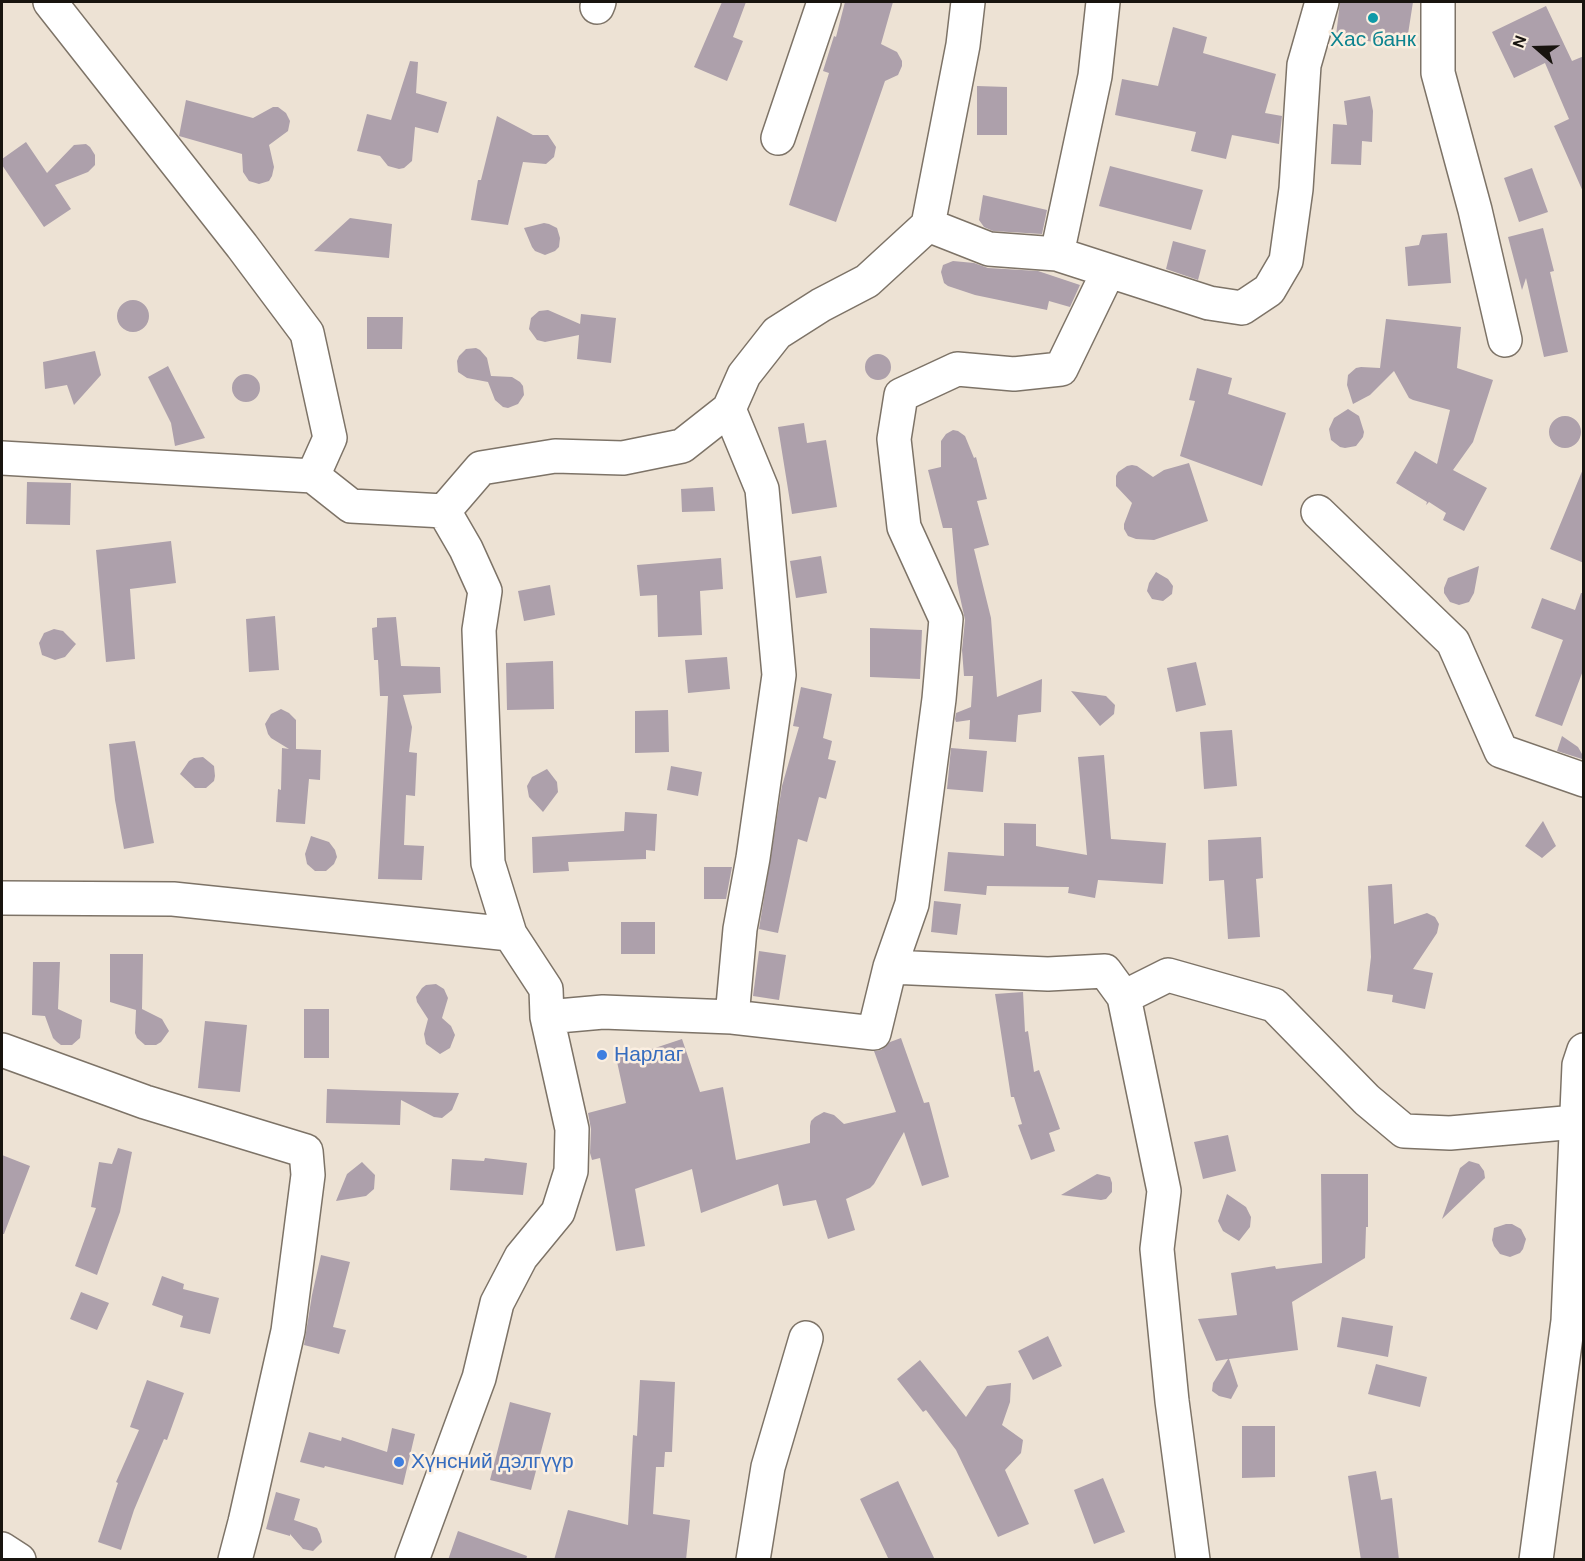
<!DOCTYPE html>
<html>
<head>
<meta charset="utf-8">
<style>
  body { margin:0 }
  #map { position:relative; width:1585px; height:1561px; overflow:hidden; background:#ede2d4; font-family:"DM Sans",sans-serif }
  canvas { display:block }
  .frame { position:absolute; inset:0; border:3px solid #18140f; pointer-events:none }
  .north { position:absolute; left:1507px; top:18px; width:60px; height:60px; -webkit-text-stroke:4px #fbefe1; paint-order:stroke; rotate:290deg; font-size:16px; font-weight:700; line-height:24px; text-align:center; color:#18140f }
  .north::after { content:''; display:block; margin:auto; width:21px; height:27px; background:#18140f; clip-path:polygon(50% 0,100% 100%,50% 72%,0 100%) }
</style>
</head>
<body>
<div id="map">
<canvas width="1585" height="1561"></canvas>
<div class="frame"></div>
<div class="north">N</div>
</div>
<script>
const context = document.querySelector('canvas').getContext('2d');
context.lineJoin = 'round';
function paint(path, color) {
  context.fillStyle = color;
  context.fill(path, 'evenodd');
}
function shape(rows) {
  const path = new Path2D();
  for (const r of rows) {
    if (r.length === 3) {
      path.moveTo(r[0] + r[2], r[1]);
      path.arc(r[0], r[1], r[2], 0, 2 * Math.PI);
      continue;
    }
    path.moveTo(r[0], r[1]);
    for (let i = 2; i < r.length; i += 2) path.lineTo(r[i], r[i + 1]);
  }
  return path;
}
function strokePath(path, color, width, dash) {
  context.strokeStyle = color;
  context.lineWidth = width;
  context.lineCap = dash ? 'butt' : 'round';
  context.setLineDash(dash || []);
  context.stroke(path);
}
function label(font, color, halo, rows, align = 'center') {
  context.font = font + ' "DM Sans",sans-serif';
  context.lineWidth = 5;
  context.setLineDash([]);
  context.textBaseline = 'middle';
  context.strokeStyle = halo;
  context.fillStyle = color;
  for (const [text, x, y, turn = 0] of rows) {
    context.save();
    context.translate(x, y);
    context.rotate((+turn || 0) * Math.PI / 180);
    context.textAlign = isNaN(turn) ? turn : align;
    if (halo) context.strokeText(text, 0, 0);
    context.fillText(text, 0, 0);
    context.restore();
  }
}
const building = shape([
  [722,2,746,2,733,37,743,41,727,81,694,67],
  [845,2,893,2,881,44,897,52,902,61,902,66,898,75,885,81,836,222,789,205,829,73,823,71,834,36,836,37],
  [1340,2,1413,2,1406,47,1336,36],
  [1546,6,1572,61,1584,56,1584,194,1554,126,1569,119,1545,63,1514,78,1492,32],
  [1173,27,1207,37,1203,53,1276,74,1265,113,1282,116,1279,144,1232,135,1226,159,1191,151,1196,132,1115,115,1122,79,1158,86],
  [410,61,418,62,416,93,447,102,438,133,415,127,412,161,404,168,399,169,388,166,380,156,357,151,367,114,391,120],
  [977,86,1007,87,1007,135,977,135],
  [1370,96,1373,111,1372,142,1362,141,1361,165,1331,164,1333,124,1347,125,1344,101],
  [186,100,253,118,273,107,278,107,286,113,290,121,288,131,269,145,274,167,272,176,269,181,259,184,249,181,243,172,242,154,179,136],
  [497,116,533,135,548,135,556,147,554,157,546,164,523,162,508,225,471,220,478,180,481,180],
  [26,142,47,173,74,145,86,144,90,147,95,155,95,165,88,172,55,185,71,209,44,227,2,165,2,159],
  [1110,166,1203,190,1191,230,1099,206],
  [1532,168,1548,212,1519,222,1504,178],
  [983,195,1047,210,1042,234,993,231,984,227,979,220],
  [350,218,392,224,389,258,314,251],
  [544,223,549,224,557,228,560,238,559,247,555,251,545,255,535,251,532,247,524,228],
  [1543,228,1554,271,1550,272,1568,352,1544,357,1526,278,1522,290,1508,237],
  [1447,233,1451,283,1408,286,1405,247,1419,245,1422,235],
  [1173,241,1206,250,1198,280,1166,269],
  [953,261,974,263,988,268,1038,271,1080,285,1070,307,1049,301,1047,310,975,295,948,286,944,283,941,272,943,265],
  [133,316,16],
  [548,310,580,324,581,314,616,318,611,363,577,359,579,335,545,342,537,340,529,329,531,318,539,311],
  [367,317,403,317,402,349,367,349],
  [1386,319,1461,327,1457,368,1493,380,1473,442,1453,470,1487,488,1464,531,1443,520,1446,513,1429,502,1426,505,1427,502,1396,483,1415,451,1437,464,1450,410,1413,400,1409,398,1394,371,1370,395,1353,404,1347,385,1348,375,1356,368,1361,367,1380,368],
  [476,348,480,350,487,358,491,376,512,377,520,382,523,386,524,395,518,404,508,408,503,407,495,400,488,382,467,378,458,372,457,361,459,356,466,349],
  [95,351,101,375,74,405,67,385,45,389,43,362],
  [878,367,13],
  [168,366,205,438,175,446,171,423,148,377],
  [1197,368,1232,378,1228,394,1286,413,1262,486,1180,456,1195,401,1189,400],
  [246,388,14],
  [1348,409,1359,416,1364,432,1363,437,1356,446,1345,448,1340,447,1331,440,1329,429,1334,418],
  [1565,432,16],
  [804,423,807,443,826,440,837,507,792,514,778,427],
  [953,430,958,431,965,436,974,458,976,457,987,499,977,501,989,545,974,549,991,618,997,697,1042,679,1041,712,1018,715,1016,742,969,739,970,720,956,722,955,719,956,713,971,707,973,676,964,676,962,650,965,620,957,583,952,528,943,528,928,470,941,467,941,441,946,434],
  [1189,463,1208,521,1154,540,1136,539,1128,536,1124,529,1124,524,1132,503,1116,486,1116,476,1118,472,1127,466,1132,465,1137,466,1153,477,1164,470],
  [1583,469,1584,469,1584,563,1550,549],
  [27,482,71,483,70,525,26,524],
  [713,487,715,511,682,512,681,489],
  [171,541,176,583,130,589,135,659,106,662,96,550],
  [821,556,827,593,796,598,790,561],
  [721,558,723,589,700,591,702,635,658,637,657,595,640,596,637,565],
  [1479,566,1474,593,1469,602,1459,605,1450,602,1444,593,1444,588,1448,578],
  [1156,572,1168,579,1173,586,1172,594,1163,601,1152,599,1147,591,1149,583],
  [550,585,555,615,524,621,518,591],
  [1581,593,1584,593,1584,668,1562,726,1535,716,1563,640,1531,628,1542,598,1575,610],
  [275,616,279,670,249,672,246,619],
  [396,617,401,666,440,667,441,693,403,695,412,727,409,752,417,753,415,796,406,795,404,845,424,846,422,880,378,879,388,696,380,696,378,660,374,660,372,628,377,627,377,618],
  [870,628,922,630,920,679,870,677],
  [54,629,63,631,76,644,65,657,55,660,42,655,39,643,44,633],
  [727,657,730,689,688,693,685,660],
  [553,661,554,709,507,710,506,663],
  [1196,662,1206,705,1176,712,1167,668],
  [801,687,832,694,823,738,832,741,828,759,836,761,826,799,819,797,807,842,798,839,778,933,759,929,782,786,799,727,793,726],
  [1071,691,1106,696,1115,705,1114,714,1100,726],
  [281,709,289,713,296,720,296,749,321,750,320,780,309,779,305,824,276,822,278,789,281,790,282,748,289,749,271,738,268,734,265,724,271,714],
  [668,710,669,752,635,753,635,711],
  [1232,730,1237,786,1204,789,1200,732],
  [1562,736,1578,747,1582,754,1582,759,1557,751],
  [135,741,154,843,124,849,115,800,109,744],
  [951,748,987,751,983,792,947,789],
  [1104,755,1111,839,1166,843,1163,884,1098,880,1095,898,1068,893,1069,887,987,886,986,895,944,891,948,852,1004,856,1004,823,1036,824,1036,846,1087,855,1078,757],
  [203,757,214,766,215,776,214,781,206,788,195,788,180,774,189,761,194,758],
  [671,766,702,772,698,796,667,790],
  [547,769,557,782,558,792,543,812,529,797,527,786,532,777],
  [625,812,657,814,655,851,646,850,646,859,568,862,569,871,533,873,532,837,624,831],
  [1543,821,1556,846,1542,858,1525,846],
  [311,836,329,842,335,850,337,857,334,864,326,871,315,871,307,864,305,854],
  [1261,837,1263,878,1256,879,1260,937,1228,939,1224,880,1209,881,1208,840],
  [704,867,732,867,726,899,704,899],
  [1392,884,1394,924,1427,913,1435,917,1439,924,1437,933,1413,969,1433,973,1425,1009,1392,1002,1393,995,1367,991,1371,957,1368,886],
  [934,901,961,904,957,935,931,932],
  [621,922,655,922,655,954,621,954],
  [759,951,786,955,779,1000,753,996],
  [110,954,143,954,142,1009,162,1019,169,1031,161,1042,156,1045,145,1045,137,1038,135,1033,136,1010,110,1002],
  [33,962,60,962,58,1009,82,1020,80,1038,72,1045,61,1045,57,1042,53,1038,45,1016,32,1015],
  [436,984,444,989,448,998,442,1018,451,1026,455,1035,450,1048,440,1054,426,1044,424,1034,428,1019,417,1002,416,997,422,988,426,985],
  [1023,992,1025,1032,1028,1031,1034,1072,1039,1070,1060,1129,1049,1133,1055,1151,1031,1160,1018,1125,1022,1124,1014,1097,1011,1097,995,994],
  [304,1009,329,1009,329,1058,304,1058],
  [205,1021,247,1025,240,1092,198,1088],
  [901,1038,924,1103,929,1102,949,1177,922,1186,904,1132,874,1184,870,1188,846,1199,855,1230,828,1239,816,1200,783,1206,778,1184,701,1213,692,1169,635,1189,645,1246,616,1251,600,1158,592,1160,590,1153,591,1129,588,1113,626,1103,616,1057,649,1050,682,1039,700,1092,723,1087,736,1160,810,1143,810,1126,811,1121,815,1117,824,1112,834,1115,844,1124,896,1112,874,1051,881,1050,890,1042],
  [327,1089,383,1091,459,1093,452,1110,442,1118,434,1117,401,1100,400,1125,326,1123],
  [1228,1135,1236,1171,1203,1179,1194,1142],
  [118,1148,132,1152,120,1212,97,1275,75,1266,96,1208,91,1207,99,1162,112,1164],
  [2,1155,30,1166,4,1234,2,1234],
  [485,1158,527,1163,523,1195,450,1190,452,1159,484,1161],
  [1469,1161,1479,1164,1484,1171,1485,1178,1442,1219,1460,1168],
  [362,1162,375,1175,374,1189,366,1196,336,1201,347,1174],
  [1097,1174,1110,1177,1112,1183,1112,1192,1106,1199,1101,1200,1061,1195],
  [1321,1174,1368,1174,1368,1227,1366,1227,1365,1258,1292,1302,1298,1350,1229,1359,1238,1386,1231,1399,1219,1396,1212,1391,1213,1383,1228,1359,1216,1361,1198,1319,1237,1315,1231,1273,1275,1266,1276,1269,1322,1263],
  [1227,1194,1246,1207,1251,1217,1250,1227,1239,1241,1223,1231,1218,1221],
  [1506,1224,1512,1224,1521,1229,1526,1239,1523,1249,1520,1253,1510,1257,1500,1254,1494,1246,1492,1240,1494,1228],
  [321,1255,350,1262,333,1327,346,1330,339,1354,304,1345,312,1295],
  [162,1276,184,1284,183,1289,219,1298,210,1334,180,1327,183,1316,152,1305],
  [81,1292,109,1303,97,1330,70,1319],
  [1342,1317,1393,1326,1388,1357,1337,1347],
  [1048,1336,1062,1366,1033,1380,1018,1351],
  [920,1360,966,1417,987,1386,1011,1383,1010,1402,1002,1425,1023,1440,1021,1453,1005,1470,1029,1524,998,1537,956,1450,926,1410,923,1412,897,1379],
  [1376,1364,1427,1377,1420,1407,1368,1394],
  [147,1380,184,1393,167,1440,164,1439,134,1510,121,1550,98,1542,118,1483,116,1482,139,1430,130,1427],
  [640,1380,675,1382,672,1452,665,1452,664,1467,656,1467,653,1514,690,1520,686,1560,554,1560,568,1510,628,1525,633,1435,637,1436],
  [510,1402,551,1413,531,1490,490,1480],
  [1242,1426,1275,1426,1275,1477,1242,1478],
  [392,1428,415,1434,403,1485,325,1466,324,1468,300,1462,309,1432,341,1441,342,1437,387,1452],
  [1376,1471,1381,1500,1392,1498,1399,1560,1361,1560,1348,1476],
  [1103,1478,1125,1532,1094,1544,1074,1490],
  [898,1481,935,1560,889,1560,860,1499],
  [276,1492,300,1499,294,1520,317,1528,320,1534,322,1542,313,1551,303,1549,290,1534,290,1536,266,1529],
  [458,1531,527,1556,526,1560,448,1560]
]);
const minor = shape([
  [50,2,242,246,307,333,330,438,313,476],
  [1438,2,1438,73,1475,210,1505,340],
  [597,7,599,2],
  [778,138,824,2],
  [928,225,963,45,968,2],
  [1057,254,1095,76,1103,2],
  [729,409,762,489,779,675,753,858,740,929,732,1017],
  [2,458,313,476,351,506,444,511,466,549,485,591,479,630,488,863,510,934,546,989,547,1017,572,1129,571,1171,558,1212,521,1257,497,1303,479,1378,412,1560],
  [444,511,481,468,555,456,623,458,682,446,729,409,744,375,777,333,821,305,867,281,928,225,989,249,1057,254,1209,303,1242,308,1269,290,1286,261,1296,189,1304,65,1322,2],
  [1318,512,1453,642,1501,751,1584,780],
  [2,898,173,899,510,934],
  [890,967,1048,974,1105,971,1124,997,1164,1191,1157,1249,1172,1401,1193,1560],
  [1124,997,1168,975,1274,1005,1367,1100,1404,1131,1450,1133,1576,1122],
  [547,1017,603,1012,732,1017,874,1033,890,967,912,904,939,699,946,619,904,527,894,439,901,395,957,369,1014,374,1061,369,1108,272],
  [2,1050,145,1102,306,1151,308,1175,288,1331,245,1522,235,1560],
  [2,1549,19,1560],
  [753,1560,768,1467,806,1338]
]);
const tertiary = shape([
  [1536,1560,1568,1321,1579,1065,1584,1050]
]);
const markers = [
  [1373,18,6,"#0f9aa8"],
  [602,1055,6,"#3f7fe0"],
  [399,1462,6,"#3f7fe0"]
];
const cultureNames = [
  ["Хас банк",1373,40]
];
const shopNames = [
  ["Нарлаг",614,1055],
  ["Хүнсний дэлгүүр",411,1462]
];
paint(building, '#ada0ab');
strokePath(minor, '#7d7367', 36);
strokePath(tertiary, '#7d7367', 36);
strokePath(minor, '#fff', 33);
strokePath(tertiary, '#fff', 33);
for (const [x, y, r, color] of markers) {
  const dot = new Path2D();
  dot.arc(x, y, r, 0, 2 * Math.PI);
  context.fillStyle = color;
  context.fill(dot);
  strokePath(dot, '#fbefe1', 2);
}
label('21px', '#0d838f', '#fbefe1', cultureNames);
label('21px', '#366cbe', '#fbefe1', shopNames, 'left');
</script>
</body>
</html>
